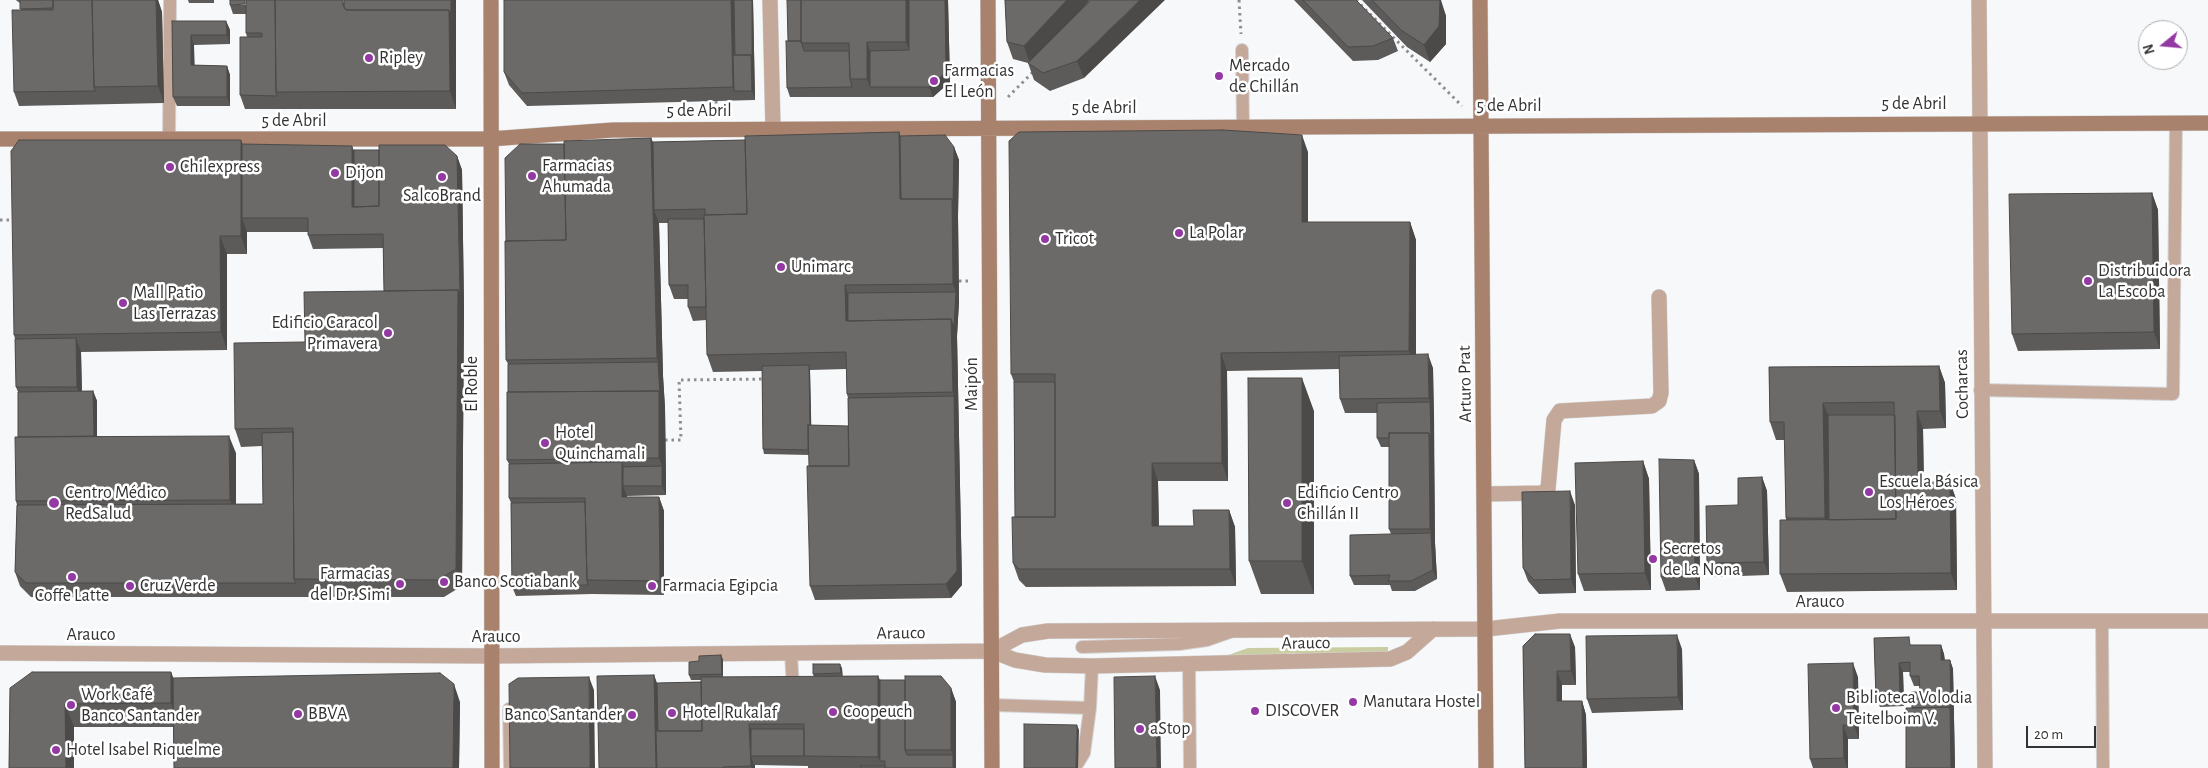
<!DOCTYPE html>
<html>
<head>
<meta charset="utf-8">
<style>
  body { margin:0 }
  #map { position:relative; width:2208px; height:768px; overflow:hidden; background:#f7f8fa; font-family:"Alegreya Sans",sans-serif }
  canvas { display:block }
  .north { position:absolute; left:2138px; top:20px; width:50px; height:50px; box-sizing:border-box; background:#fff; border:1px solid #adadad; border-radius:50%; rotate:253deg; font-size:14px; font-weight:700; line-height:20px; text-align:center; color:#323233 }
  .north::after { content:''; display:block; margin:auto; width:18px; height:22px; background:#9439a3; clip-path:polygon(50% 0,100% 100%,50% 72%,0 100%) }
  .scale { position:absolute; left:2026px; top:726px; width:70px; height:22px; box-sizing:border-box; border:2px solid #323233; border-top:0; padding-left:6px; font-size:15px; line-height:18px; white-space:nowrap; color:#323233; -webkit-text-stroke:4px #fff; paint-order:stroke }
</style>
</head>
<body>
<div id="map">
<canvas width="2208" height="768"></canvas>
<div class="north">N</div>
<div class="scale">20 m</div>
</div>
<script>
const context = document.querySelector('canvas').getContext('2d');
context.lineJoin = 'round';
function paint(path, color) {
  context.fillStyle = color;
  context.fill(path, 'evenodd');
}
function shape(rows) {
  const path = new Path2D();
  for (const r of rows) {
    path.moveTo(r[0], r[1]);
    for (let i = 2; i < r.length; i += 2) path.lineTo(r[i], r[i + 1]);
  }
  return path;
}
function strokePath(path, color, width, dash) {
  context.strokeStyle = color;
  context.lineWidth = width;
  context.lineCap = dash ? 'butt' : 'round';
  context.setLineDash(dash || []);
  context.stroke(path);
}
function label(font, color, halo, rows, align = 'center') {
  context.font = font + ' "Alegreya Sans",sans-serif';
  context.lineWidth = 5;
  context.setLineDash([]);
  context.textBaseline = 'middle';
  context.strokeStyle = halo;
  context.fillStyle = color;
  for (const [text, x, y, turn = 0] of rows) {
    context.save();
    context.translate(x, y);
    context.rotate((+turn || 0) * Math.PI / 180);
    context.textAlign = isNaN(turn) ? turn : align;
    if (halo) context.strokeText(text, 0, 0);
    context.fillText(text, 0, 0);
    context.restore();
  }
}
const green = shape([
  [1388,647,1388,653,1291,653,1265,659,1217,659,1248,648]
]);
const path = shape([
  [1239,0,1241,34],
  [1356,0,1462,106],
  [1008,97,1034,71],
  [716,101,717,111],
  [0,220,14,220],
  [959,281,970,281],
  [665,440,681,440,679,380,766,379]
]);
const lane = shape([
  [1242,50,1243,126],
  [169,139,170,0],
  [1980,390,2173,394,2176,123],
  [2102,621,2103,768],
  [1082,647,1179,644,1207,640,1230,632],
  [791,653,793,690],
  [1189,664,1190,768],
  [992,705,1090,708,1092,666],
  [509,709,510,768],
  [1078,763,1084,753,1090,708]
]);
const street = shape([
  [770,0,773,129],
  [1979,0,1985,768],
  [1485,494,1542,493,1548,489,1554,420,1560,411,1652,406,1659,401,1661,393,1659,297],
  [992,651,1022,635,1048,631,1486,629,1560,621,2208,621],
  [0,653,491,656,992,651,1015,660,1045,665,1092,666,1390,659,1407,652,1433,629]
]);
const secondary = shape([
  [491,0,492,768],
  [988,0,992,768],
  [1480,0,1486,768],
  [0,139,490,139,613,130,2208,123]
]);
const wall = shape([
  [16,0,158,0,162,12,164,103,19,106,14,92,21,10,20,3,17,1],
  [188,0,214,0,214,3,189,3],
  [456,0,456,109,245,109,240,95,247,37,246,33,246,14,233,14,230,5],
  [504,0,753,0,755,100,527,106,509,85,504,72],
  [948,0,950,82,933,97,790,97,787,88,788,41],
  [1005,0,1090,0,1079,12,1084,78,1050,91,1034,80,1028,63,1013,59,1007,42],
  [1294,0,1356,0,1393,38,1398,51,1378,60,1353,61],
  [1362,0,1440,0,1446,16,1446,44,1430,62,1407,47],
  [172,21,226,21,230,30,230,44,194,45,194,65,227,66,230,75,230,106,177,106,173,97],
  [899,132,900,136,954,147,959,160,958,216,959,302,957,336,962,585,951,598,815,600,810,586,809,455,764,454,763,449,762,371,713,372,707,355,706,320,693,321,688,307,688,299,674,299,669,285,668,223,659,223,663,376,665,408,666,495,627,496,627,497,659,497,664,511,664,595,592,594,516,596,512,587,511,503,509,498,509,464,507,460,508,392,508,364,506,360,506,241,564,144,651,138,653,142,745,140],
  [846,369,847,394,848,398,848,426,811,425,810,370],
  [241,140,242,144,457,156,462,170,464,308,462,586,444,597,31,597,20,586,15,572,17,505,16,501,18,437,18,392,16,387,15,339,14,335],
  [247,232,308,232,308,235,313,249,383,248,384,291,305,342,235,429,241,447,262,446,263,504,236,504,236,453,97,436,97,401,93,391,82,391,81,352,227,350,227,254,247,254],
  [1308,152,1308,222,1410,222,1416,240,1416,354,1433,368,1435,543,1437,579,1415,591,1392,591,1390,585,1354,585,1350,576,1391,534,1389,529,1389,447,1381,447,1377,438,1377,413,1345,413,1340,399,1339,369,1227,371,1228,481,1158,481,1159,526,1194,526,1229,510,1235,527,1236,586,1026,587,1019,580,1013,563,1015,517,1014,382,1011,374],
  [2152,193,2158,210,2160,349,2018,351,2012,334],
  [1939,366,1945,383,1946,428,1923,429,1924,482,1950,482,1956,499,1957,590,1787,592,1780,574,1786,520,1786,518,1785,440,1776,440,1770,422,1769,367],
  [1314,411,1314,594,1261,594,1249,561],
  [1694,460,1699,474,1700,590,1666,591,1661,577],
  [1643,461,1649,479,1651,590,1584,591,1578,574],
  [1762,477,1767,491,1769,575,1712,577,1707,563,1738,505],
  [1575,505,1576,593,1539,594,1528,581,1523,568],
  [1874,638,1912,645,1941,645,1944,654,1945,660,1950,660,1953,669,1955,768,1906,768,1912,708,1920,692,1920,686,1914,686,1910,676,1910,672,1903,672,1904,706,1880,707,1876,698],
  [1523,646,1575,647,1576,685,1562,685,1562,701,1582,701,1586,715,1587,768,1525,768],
  [1682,649,1683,710,1592,713,1587,699],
  [721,655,723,660,723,677,814,677,813,674,842,668,842,676,878,676,880,680,951,688,956,702,956,768,808,768,808,766,755,765,755,768,599,768,654,675,657,683,701,682,701,680,691,680,689,675,699,661],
  [171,672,173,678,460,702,459,768,174,768,173,727,74,727,74,768,9,768,10,688],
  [1858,677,1859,739,1848,739,1848,768,1813,768,1810,759]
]);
const shadedWall = shape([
  [156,0,158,0,162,12,164,103,158,86],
  [451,0,456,0,456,27,451,14],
  [731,0,735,0,734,91,733,87],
  [752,0,753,0,755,100,752,91,751,55],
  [906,0,912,0,913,60,906,42],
  [945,0,948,0,950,82,933,97,929,87],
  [1067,0,1090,0,1030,63,1024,46],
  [1140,0,1165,0,1084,78,1077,61],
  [1440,0,1441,0,1446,16,1446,44,1430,62,1424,45],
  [449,10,456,27,456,109,450,91],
  [226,21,230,30,230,44,227,35],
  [191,35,194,45,195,75,191,65],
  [867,42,873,60,870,87,867,79],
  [227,66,230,75,230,106,227,97],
  [899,132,905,150,901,203,900,199],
  [1302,135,1308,152,1308,239,1302,222],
  [651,138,658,155,654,210,659,223,663,376,665,408,666,476,659,458,658,362,657,358],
  [241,140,247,158,242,218,247,232,247,254,241,236],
  [352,146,357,159,357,211,352,207],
  [954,147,959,160,958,216,959,302,953,284,952,199],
  [457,156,462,170,464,308,462,586,456,569],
  [2152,193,2158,210,2160,349,2154,332],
  [1410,222,1416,240,1416,368,1409,351],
  [220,236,227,254,227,350,221,332],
  [845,285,851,303,852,329,846,321],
  [956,292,959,302,957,336,962,585,951,598,946,584,954,396,953,392,951,319],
  [76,338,81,352,82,401,77,387],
  [1221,353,1227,371,1228,481,1222,463],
  [1428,354,1433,368,1434,412,1429,398],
  [809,365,810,370,812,455,810,450],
  [1939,366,1945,383,1946,428,1940,411],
  [1302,378,1314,411,1314,594,1302,561],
  [93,391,97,401,97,454,94,444],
  [1430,402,1434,412,1435,543,1430,529,1429,433],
  [1823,403,1830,420,1830,532,1825,518],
  [1917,411,1923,429,1924,499,1918,482],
  [229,436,236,453,236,518,230,500],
  [1694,460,1699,474,1700,590,1695,576],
  [1643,461,1649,479,1651,590,1645,573],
  [622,462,627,476,623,486,627,496,627,511,622,497],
  [1152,463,1158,481,1159,543,1152,526],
  [662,466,666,476,666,495,662,486],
  [1762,477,1767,491,1769,575,1764,562],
  [1950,482,1956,499,1957,590,1951,573],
  [1570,491,1575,505,1576,593,1571,579],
  [659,497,664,511,664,595,660,581],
  [1229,510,1235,527,1236,586,1230,569],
  [1431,533,1435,543,1437,579,1433,570],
  [1570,634,1575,647,1576,685,1571,671],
  [1677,635,1682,649,1683,710,1678,697],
  [1941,645,1944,654,1945,669,1941,660],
  [721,655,723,660,723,679,722,674],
  [1950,660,1953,669,1955,768,1951,768],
  [1853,663,1858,677,1859,739,1854,725],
  [1899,663,1903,672,1904,706,1900,697],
  [840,664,842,668,843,678,841,673],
  [1557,671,1562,685,1562,715,1557,701],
  [171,672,180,695,180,727,171,703],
  [654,675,660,693,662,768,656,768],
  [878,676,883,690,880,761,878,757],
  [1155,676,1160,690,1161,768,1157,768],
  [589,677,594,690,595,768,590,768],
  [454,684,460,702,459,768,453,768],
  [951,688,956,702,956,764,951,750],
  [1582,701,1586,715,1587,768,1583,768],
  [65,704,74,727,74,768,66,768],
  [749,724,754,738,751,756,754,765,755,765,755,768,752,768,751,766],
  [1077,725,1079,730,1078,768,1076,768],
  [1843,725,1848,739,1848,768,1847,768,1844,758],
  [953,755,956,764,956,768,953,768]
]);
const building = shape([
  [20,0,53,0,53,8,20,9,20,0],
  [53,0,92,0,94,87,95,91,14,92,12,10,53,10,53,0],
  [92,0,156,0,158,86,94,87,92,0],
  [230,0,245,0,245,4,230,5,230,0],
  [246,0,275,0,276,92,277,96,240,95,240,37,262,37,262,33,246,33,246,0],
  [275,0,343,0,343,5,346,10,449,10,450,91,276,92,275,0],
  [344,0,451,0,451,14,449,10,346,10,344,7,344,0],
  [504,0,731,0,733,87,522,93,504,72,504,0],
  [734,0,752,0,752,59,751,55,735,55,734,0],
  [787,0,801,0,801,41,788,41,787,0],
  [801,0,906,0,906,42,867,42,867,79,850,79,849,43,801,43,801,0],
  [909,0,945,0,946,72,929,87,870,87,870,51,909,50,909,0],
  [1005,0,1067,0,1024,46,1007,42,1005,0],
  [1091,0,1140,0,1077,61,1043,73,1028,63,1091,0],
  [1303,0,1356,0,1393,38,1373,46,1348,47,1303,0],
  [1372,0,1440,0,1439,26,1424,45,1401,30,1372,0],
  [172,21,226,21,227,35,191,35,191,65,227,66,227,97,173,97,172,21],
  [786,41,801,41,804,51,849,51,850,79,852,87,787,88,786,41],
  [733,55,751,55,752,91,734,91,733,55],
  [1223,130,1302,135,1302,222,1410,222,1409,351,1221,353,1222,463,1152,463,1152,526,1194,526,1193,510,1229,510,1230,569,1019,569,1013,563,1012,517,1055,517,1055,374,1011,374,1009,141,1019,132,1223,130],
  [899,132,900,199,952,199,953,284,845,285,846,321,951,319,953,392,847,394,846,352,707,355,704,215,747,214,745,136,899,132],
  [945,135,954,147,953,203,952,199,901,199,900,136,945,135],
  [651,138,657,358,506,360,505,241,566,240,564,141,651,138],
  [19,140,241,140,241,236,220,236,221,332,14,335,11,151,19,140],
  [745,140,747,214,705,215,705,209,654,210,653,142,745,140],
  [242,144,352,146,352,207,379,206,379,145,445,145,457,156,460,294,458,290,384,291,383,234,308,235,308,218,242,218,242,144],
  [520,144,564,144,566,240,506,241,505,158,520,144],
  [354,150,379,150,379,206,354,207,354,150],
  [2152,193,2154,332,2012,334,2009,194,2152,193],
  [668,219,704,219,706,307,688,307,688,285,669,285,668,219],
  [458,290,456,569,438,580,294,579,293,428,235,429,234,343,305,342,304,292,458,290],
  [956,292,954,327,951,319,848,321,848,293,956,292],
  [76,338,77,387,16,387,15,339,76,338],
  [1428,354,1429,398,1340,399,1339,356,1428,354],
  [658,362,660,395,659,391,508,392,508,364,658,362],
  [809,365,810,425,808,425,808,450,763,449,762,366,809,365],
  [1939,366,1940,411,1917,411,1918,482,1950,482,1951,573,1780,574,1780,520,1896,519,1894,402,1823,403,1825,518,1786,518,1784,422,1770,422,1769,367,1939,366],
  [1248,378,1302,378,1302,561,1249,561,1248,378],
  [1014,382,1055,382,1055,517,1015,517,1014,382],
  [93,391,94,436,18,437,18,392,93,391],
  [659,391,659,458,507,460,507,392,659,391],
  [954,396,957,571,946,584,810,586,807,466,849,466,848,398,954,396],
  [1430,402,1431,437,1429,433,1389,433,1389,438,1377,438,1377,403,1430,402],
  [1828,415,1895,415,1896,519,1829,520,1828,415],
  [808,425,848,426,849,466,809,466,808,425],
  [293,432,294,579,296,583,26,583,15,572,17,505,263,504,262,433,293,432],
  [1389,433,1429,433,1430,529,1389,529,1389,433],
  [229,436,230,500,16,501,15,437,229,436],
  [1659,459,1694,460,1695,576,1661,577,1659,459],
  [1643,461,1645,573,1578,574,1575,463,1643,461],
  [622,462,622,497,659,497,660,581,587,580,585,498,509,498,509,464,622,462],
  [662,466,662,486,623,486,623,467,662,466],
  [1762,477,1764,562,1707,563,1706,506,1738,505,1738,478,1762,477],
  [1570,491,1571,579,1534,580,1523,568,1522,492,1570,491],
  [585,502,587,580,588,585,512,587,511,503,585,502],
  [1431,533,1433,570,1411,581,1388,581,1390,575,1350,576,1350,535,1431,533],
  [1535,634,1570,634,1571,671,1557,671,1557,701,1582,701,1583,768,1525,768,1523,646,1535,634],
  [1677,635,1678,697,1587,699,1586,636,1677,635],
  [1909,637,1910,645,1941,645,1941,660,1950,660,1951,711,1950,707,1912,708,1911,692,1920,692,1919,676,1910,676,1910,662,1899,663,1900,697,1876,698,1874,638,1909,637],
  [721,655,722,674,689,675,689,662,699,661,699,656,721,655],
  [1853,663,1854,725,1843,725,1844,758,1810,759,1808,664,1853,663],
  [813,664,840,664,841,673,813,674,813,664],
  [32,672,171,672,171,703,65,704,66,768,9,768,10,688,32,672],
  [440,673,454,684,453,768,174,768,173,678,440,673],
  [654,675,656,768,599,768,597,676,654,675],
  [878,676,878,757,804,756,804,724,749,724,751,766,723,767,723,768,657,768,656,731,702,731,701,677,878,676],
  [905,676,941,676,951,688,951,750,905,750,905,676],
  [1155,676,1157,768,1115,768,1114,677,1155,676],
  [589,677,590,768,510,768,509,684,518,678,589,677],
  [880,680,905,680,905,750,907,755,953,755,953,768,885,768,885,761,880,761,880,680],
  [701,682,702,731,658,731,657,683,701,682],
  [1950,707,1951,768,1906,768,1906,708,1950,707],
  [1024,724,1077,725,1076,768,1024,768,1024,724],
  [751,729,804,729,804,756,751,756,751,729],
  [861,766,885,766,885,768,861,768,861,766]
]);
const markers = [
  [369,58,5,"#9439a3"],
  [1219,76,5,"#9439a3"],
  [934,81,5,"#9439a3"],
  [170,167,5,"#9439a3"],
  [335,173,5,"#9439a3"],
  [532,176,5,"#9439a3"],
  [442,177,5,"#9439a3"],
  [1179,233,5,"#9439a3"],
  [1045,239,5,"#9439a3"],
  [781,267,5,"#9439a3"],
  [2088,281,5,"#9439a3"],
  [123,303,5,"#9439a3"],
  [388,333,5,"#9439a3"],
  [545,443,5,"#9439a3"],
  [1869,492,5,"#9439a3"],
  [54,503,6,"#9439a3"],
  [1287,503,5,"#9439a3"],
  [1653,559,5,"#9439a3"],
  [72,577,5,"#9439a3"],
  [444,582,5,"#9439a3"],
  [400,584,5,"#9439a3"],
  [130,586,5,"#9439a3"],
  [652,586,5,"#9439a3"],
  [1353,702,5,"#9439a3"],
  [71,705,5,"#9439a3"],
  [1836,708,5,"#9439a3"],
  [1255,711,5,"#9439a3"],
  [833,712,5,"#9439a3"],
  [672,713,5,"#9439a3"],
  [298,714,5,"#9439a3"],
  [632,715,5,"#9439a3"],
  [1140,729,5,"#9439a3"],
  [56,750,5,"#9439a3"]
];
const poiNames = [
  ["Ripley",379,58],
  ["Mercado",1229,66],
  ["de Chillán",1229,87],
  ["Farmacias",944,71],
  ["El León",944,92],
  ["Farmacias",542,166],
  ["Ahumada",542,187],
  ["Chilexpress",180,167],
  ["Dijon",345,173],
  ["SalcoBrand",442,196,"center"],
  ["La Polar",1189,233],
  ["Tricot",1055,239],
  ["Unimarc",791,267],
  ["Distribuidora",2098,271],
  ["La Escoba",2098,292],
  ["Mall Patio",133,293],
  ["Las Terrazas",133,314],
  ["Edificio Caracol",378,323,"right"],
  ["Primavera",378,344,"right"],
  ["Hotel",555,433],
  ["Quinchamali",555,454],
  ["Escuela Básica",1879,482],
  ["Los Héroes",1879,503],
  ["Centro Médico",65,493],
  ["RedSalud",65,514],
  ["Edificio Centro",1297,493],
  ["Chillán II",1297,514],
  ["Secretos",1663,549],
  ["de La Nona",1663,570],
  ["Farmacias",390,574,"right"],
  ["del Dr. Simi",390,595,"right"],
  ["Banco Scotiabank",454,582],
  ["Cruz Verde",140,586],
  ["Farmacia Egipcia",662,586],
  ["Coffe Latte",72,596,"center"],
  ["Work Café",81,695],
  ["Banco Santander",81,716],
  ["Biblioteca Volodia",1846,698],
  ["Teitelboim V.",1846,719],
  ["Manutara Hostel",1363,702],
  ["DISCOVER",1265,711],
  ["Coopeuch",843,712],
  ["Hotel Rukalaf",682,713],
  ["BBVA",308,714],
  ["Banco Santander",622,715,"right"],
  ["aStop",1150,729],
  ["Hotel Isabel Riquelme",66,750]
];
const streetNames = [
  ["5 de Abril",1914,104],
  ["5 de Abril",1509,106],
  ["5 de Abril",1104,108],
  ["5 de Abril",699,111],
  ["5 de Abril",294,121],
  ["El Roble",472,384,-90],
  ["Maipón",972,384,-90],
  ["Arturo Prat",1465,384,-91],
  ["Cocharcas",1962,384,-91],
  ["Arauco",1820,602],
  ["Arauco",901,633,-1],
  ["Arauco",91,635],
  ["Arauco",496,637],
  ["Arauco",1306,643,-1]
];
paint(green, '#c9cda1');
strokePath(lane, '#d4d4d6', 14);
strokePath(street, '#d4d4d6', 16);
strokePath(secondary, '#d4d4d6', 16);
strokePath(path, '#8e8e90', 3, [2.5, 4]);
strokePath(lane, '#c4a99a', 12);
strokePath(street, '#c4a99a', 15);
strokePath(secondary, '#a8826c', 15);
paint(wall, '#5d5b59');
paint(shadedWall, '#4c4a49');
paint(building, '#6c6a68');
strokePath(building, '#4c4a49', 1);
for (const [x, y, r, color] of markers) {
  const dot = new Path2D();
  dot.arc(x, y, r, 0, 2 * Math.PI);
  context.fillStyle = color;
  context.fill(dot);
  strokePath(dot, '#fff', 2);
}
label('18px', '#323233', '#fff', poiNames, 'left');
label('18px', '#323233', '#fff', streetNames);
</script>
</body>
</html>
